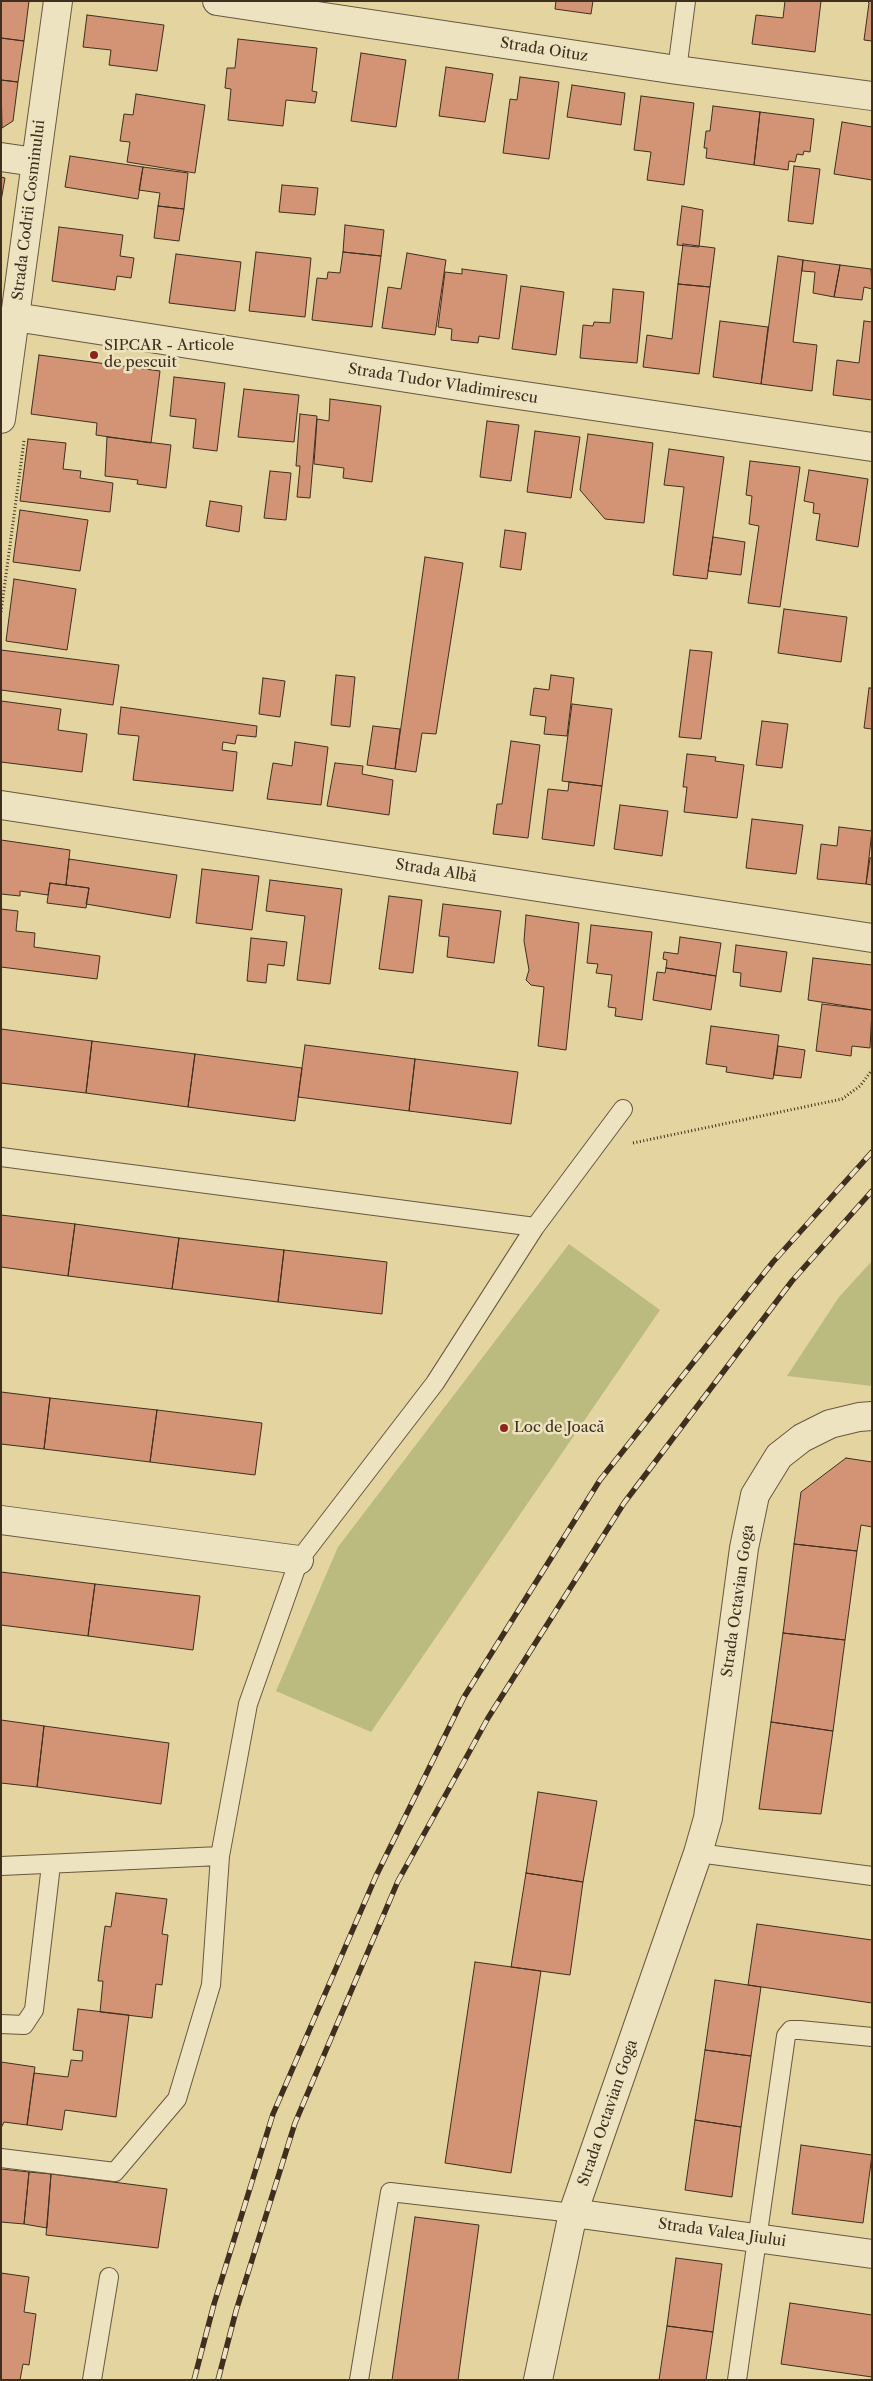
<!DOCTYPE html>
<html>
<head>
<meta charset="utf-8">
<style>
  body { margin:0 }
  #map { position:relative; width:873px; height:2381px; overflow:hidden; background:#e4d4a0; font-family:"Libre Caslon Text",serif }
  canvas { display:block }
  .frame { position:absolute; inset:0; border:2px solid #3f2f1f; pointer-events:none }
</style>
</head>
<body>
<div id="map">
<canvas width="873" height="2381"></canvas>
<div class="frame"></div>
</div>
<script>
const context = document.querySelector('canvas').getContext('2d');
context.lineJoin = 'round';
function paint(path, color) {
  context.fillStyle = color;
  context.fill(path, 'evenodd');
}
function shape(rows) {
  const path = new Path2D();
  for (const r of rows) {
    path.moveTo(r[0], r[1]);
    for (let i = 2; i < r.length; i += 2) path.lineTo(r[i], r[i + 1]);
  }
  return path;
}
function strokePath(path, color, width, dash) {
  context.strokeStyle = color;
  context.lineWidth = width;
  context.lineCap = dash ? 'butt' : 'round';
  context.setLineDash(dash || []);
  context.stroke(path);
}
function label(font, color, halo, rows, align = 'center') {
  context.font = font + ' "Libre Caslon Text",serif';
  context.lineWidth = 5;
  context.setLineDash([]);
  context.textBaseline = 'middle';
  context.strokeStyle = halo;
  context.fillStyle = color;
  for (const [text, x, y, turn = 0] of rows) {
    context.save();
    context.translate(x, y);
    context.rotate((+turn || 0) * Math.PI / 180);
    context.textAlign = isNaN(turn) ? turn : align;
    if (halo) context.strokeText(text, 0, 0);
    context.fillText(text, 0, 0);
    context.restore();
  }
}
const green = shape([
  [569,1244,660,1310,371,1732,276,1691,338,1547],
  [872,1261,872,1386,787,1376,839,1297]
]);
const building = shape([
  [1,1,29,1,24,41,1,38,1,1],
  [556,1,593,1,591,14,555,9,556,1],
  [785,1,821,1,815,52,752,44,756,15,783,18,785,1],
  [867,1,872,1,872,41,864,40,869,3,867,1],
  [87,15,164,25,157,71,109,65,111,50,83,47,87,15],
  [1,38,24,41,18,82,1,80,1,38],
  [238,39,317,48,312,91,317,92,315,103,286,100,283,126,228,120,231,89,225,88,227,68,235,68,238,39],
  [361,53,406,60,396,127,351,121,361,53],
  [446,67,493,74,485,122,439,116,446,67],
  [520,77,559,82,549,159,503,153,510,99,517,100,520,77],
  [1,80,18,82,13,121,2,128,1,80],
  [572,85,625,93,621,125,567,117,572,85],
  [136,94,205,105,195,173,127,162,130,142,120,141,124,114,133,115,136,94],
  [641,96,694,103,684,185,647,180,651,152,634,150,641,96],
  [713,106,760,112,754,165,706,158,707,148,704,148,706,131,710,131,713,106],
  [760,112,814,119,810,152,804,151,803,155,797,154,795,162,789,161,788,170,754,165,760,112],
  [842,122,872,127,872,180,834,174,842,122],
  [70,156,143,167,138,199,65,187,70,156],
  [794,166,820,169,813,224,788,221,794,166],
  [143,167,188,173,184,209,158,206,160,193,139,190,143,167],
  [1,177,5,178,1,201,1,177],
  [282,185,318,188,315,215,279,212,282,185],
  [158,206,184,209,179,241,154,238,158,206],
  [682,206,703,210,699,247,677,245,682,206],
  [345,225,384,230,381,256,343,252,345,225],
  [59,227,123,235,120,256,134,258,131,278,117,276,115,290,52,281,59,227],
  [683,244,715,248,710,287,678,284,683,244],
  [256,252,311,258,305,317,249,311,256,252],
  [343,252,381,256,372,327,312,320,317,278,327,279,328,272,340,273,343,252],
  [407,253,446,260,435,335,382,328,388,287,401,289,407,253],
  [176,254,241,262,235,311,169,303,176,254],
  [778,256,803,260,793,342,817,345,812,391,761,384,778,256],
  [803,260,840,265,834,297,813,293,815,272,802,271,803,260],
  [840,265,871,269,872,289,864,287,862,300,834,297,840,265],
  [462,269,507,275,499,339,479,336,478,343,451,340,452,329,438,327,445,272,462,274,462,269],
  [678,284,710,287,699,374,643,367,647,335,672,339,678,284],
  [521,286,564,292,556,355,512,349,521,286],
  [613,289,644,292,637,363,580,358,583,325,593,326,594,322,610,323,613,289],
  [720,321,768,327,761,384,713,377,720,321],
  [864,321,872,322,872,400,833,395,837,360,859,363,864,321],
  [39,355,160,371,151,443,96,435,97,423,31,414,39,355],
  [174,377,225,383,217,451,193,448,196,419,170,416,174,377],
  [244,389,299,395,294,442,238,437,244,389],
  [330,399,381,406,372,482,343,478,344,468,314,464,317,419,329,421,330,399],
  [300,414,317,416,310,498,297,497,300,466,296,466,300,414],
  [487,421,519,425,511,481,480,477,487,421],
  [535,431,580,437,571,498,527,492,535,431],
  [588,434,653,443,644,523,605,519,580,490,588,434],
  [107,437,171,445,166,488,137,484,138,480,105,476,107,437],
  [28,439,66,443,63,469,81,471,80,478,113,483,110,512,20,501,28,439],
  [669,449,724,457,707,579,673,575,684,487,664,485,669,449],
  [750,461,800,467,780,607,748,603,759,526,749,524,752,496,746,495,750,461],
  [809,470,868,479,858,547,816,540,820,514,813,513,814,503,804,501,809,470],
  [270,471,291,473,286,520,264,518,270,471],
  [210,501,242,506,239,532,206,526,210,501],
  [20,510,88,520,80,571,13,562,20,510],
  [505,530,526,533,521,570,500,567,505,530],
  [713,537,745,542,741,575,708,571,713,537],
  [425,557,463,563,436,734,422,733,416,772,395,769,425,557],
  [14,579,76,589,67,650,6,641,14,579],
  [784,609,847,617,841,662,778,653,784,609],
  [1,650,119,665,113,705,1,690,1,650],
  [690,650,712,652,701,739,679,737,690,650],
  [336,675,355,677,350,727,331,725,336,675],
  [551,675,574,678,567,736,544,734,546,717,530,715,534,688,549,690,551,675],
  [263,678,285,681,280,717,259,714,263,678],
  [869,688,872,688,872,729,864,728,869,688],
  [1,701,61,709,58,730,87,734,82,772,1,762,1,701],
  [572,704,612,709,602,786,562,781,572,704],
  [121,707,257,726,256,737,237,735,235,744,223,742,222,750,237,752,233,791,133,780,139,736,118,734,121,707],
  [762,721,788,724,782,768,756,765,762,721],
  [373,726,400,729,395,769,367,765,373,726],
  [511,741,540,745,528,838,493,834,497,804,502,804,511,741],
  [295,742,328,747,321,805,267,799,273,763,292,766,295,742],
  [687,754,716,757,715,761,744,765,737,818,684,812,687,787,683,787,687,754],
  [335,763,363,766,362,774,393,780,389,815,327,806,335,763],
  [569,782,602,786,594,846,542,839,548,789,568,791,569,782],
  [620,805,668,811,662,856,614,849,620,805],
  [752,819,803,825,796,874,746,868,752,819],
  [839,827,872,831,866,884,817,879,821,844,837,846,839,827],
  [1,840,70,850,66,885,50,883,48,895,20,891,20,896,1,894,1,840],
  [870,858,872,858,872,885,866,884,870,858],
  [69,859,177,875,170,918,86,904,89,888,66,885,69,859],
  [202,869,259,876,252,930,196,923,202,869],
  [270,880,342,889,330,984,297,980,305,916,266,911,270,880],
  [50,883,89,888,86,908,47,903,50,883],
  [389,896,422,900,413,973,379,969,389,896],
  [443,904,501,911,494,963,447,957,449,937,439,936,443,904],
  [1,909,18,911,16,931,35,933,34,947,100,956,97,979,1,967,1,909],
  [526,915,579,923,566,1050,538,1046,544,987,531,985,526,980,529,970,524,941,526,915],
  [591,925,652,932,642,1020,615,1016,616,1008,608,1007,612,975,596,973,598,964,587,963,591,925],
  [680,937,721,943,716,976,666,968,667,960,663,959,664,952,678,954,680,937],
  [251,938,287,942,284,966,268,964,266,983,247,981,251,938],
  [736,945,787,952,781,992,740,986,741,973,733,972,736,945],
  [813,958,872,965,872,1010,808,1000,813,958],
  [666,968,716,976,711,1010,653,1000,657,972,665,973,666,968],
  [822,1004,872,1010,870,1048,852,1046,851,1056,816,1051,822,1004],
  [711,1026,779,1035,773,1079,726,1072,727,1067,706,1064,711,1026],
  [1,1029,92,1041,86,1093,1,1083,1,1029],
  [92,1041,195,1054,188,1107,86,1093,92,1041],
  [305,1045,415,1059,409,1111,298,1097,305,1045],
  [778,1046,805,1050,801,1078,774,1075,778,1046],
  [195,1054,302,1068,295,1121,188,1107,195,1054],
  [415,1059,518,1072,511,1124,409,1111,415,1059],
  [1,1215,75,1224,68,1276,1,1267,1,1215],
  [75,1224,179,1238,172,1289,68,1276,75,1224],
  [179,1238,284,1250,278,1302,172,1289,179,1238],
  [284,1250,387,1262,382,1314,278,1302,284,1250],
  [1,1392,50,1398,44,1449,1,1444,1,1392],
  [50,1398,157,1410,150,1462,44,1449,50,1398],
  [157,1410,262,1423,255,1475,150,1462,157,1410],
  [846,1458,872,1462,872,1527,861,1525,857,1551,794,1544,801,1492,846,1458],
  [794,1544,857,1551,845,1640,783,1633,794,1544],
  [1,1572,95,1584,88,1636,1,1625,1,1572],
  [95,1584,200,1596,193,1650,88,1636,95,1584],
  [783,1633,845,1640,833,1731,771,1722,783,1633],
  [1,1720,44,1726,37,1787,1,1783,1,1720],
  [771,1722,833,1731,821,1814,759,1809,771,1722],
  [44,1726,169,1743,161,1804,37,1787,44,1726],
  [538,1792,597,1801,583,1882,526,1873,538,1792],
  [526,1873,583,1882,570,1975,511,1967,526,1873],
  [116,1893,167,1899,162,1934,168,1935,162,1985,156,1984,152,2018,100,2012,103,1981,98,1981,105,1926,111,1927,116,1893],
  [757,1924,872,1940,872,2003,748,1985,757,1924],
  [475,1962,541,1971,511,2173,445,2163,475,1962],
  [715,1980,761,1987,751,2056,705,2050,715,1980],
  [78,2009,129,2015,116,2117,65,2110,62,2130,27,2125,34,2073,68,2077,71,2060,82,2061,83,2051,73,2050,78,2009],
  [705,2050,751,2056,741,2127,695,2120,705,2050],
  [1,2062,35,2067,27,2125,4,2122,1,2128,1,2062],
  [695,2120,741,2127,732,2197,685,2190,695,2120],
  [801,2145,872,2155,863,2223,792,2214,801,2145],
  [1,2169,29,2172,24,2224,1,2222,1,2169],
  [29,2172,51,2174,47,2228,24,2224,29,2172],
  [51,2174,167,2189,158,2248,46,2235,51,2174],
  [415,2217,479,2225,458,2380,392,2380,415,2217],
  [676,2258,722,2264,713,2332,667,2326,676,2258],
  [1,2273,29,2277,24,2312,36,2314,29,2365,23,2364,20,2380,1,2380,1,2273],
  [790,2303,872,2315,872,2377,781,2364,790,2303],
  [667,2326,713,2332,706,2380,659,2380,667,2326]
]);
const path = shape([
  [1,612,24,441],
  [633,1143,842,1099,860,1086,872,1070]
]);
const lane = shape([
  [677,70,686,1],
  [1,1157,535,1227],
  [698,1853,872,1876],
  [1,1866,220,1856],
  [1,2024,24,2025,34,2010,51,1865],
  [1,2158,115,2172,177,2099,211,1985,220,1856,248,1704,299,1560,435,1383,535,1227,623,1109],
  [92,2380,109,2277],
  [359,2380,390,2192,573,2213],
  [737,2380,786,2036,791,2030,800,2030,872,2037]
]);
const street = shape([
  [217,1,677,70,872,96],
  [1,157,35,162],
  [15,317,484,390,872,447],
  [1,419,58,1],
  [1,805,872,938],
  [1,1520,299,1560],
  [573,2213,872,2254],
  [538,2380,573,2213,698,1853,708,1818,744,1548,755,1495,779,1456,802,1438,830,1424,859,1417,872,1416]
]);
const rail = shape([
  [194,2380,214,2304,273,2114,376,1876,464,1697,600,1480,773,1262,872,1152],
  [218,2380,236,2311,295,2123,398,1881,488,1718,624,1503,792,1281,872,1191]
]);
const markers = [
  [94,355,5,"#8f2418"],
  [504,1428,5,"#8f2418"]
];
const streetNames = [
  ["Strada Oituz",544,50,9],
  ["Strada Codrii Cosminului",29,210,-83],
  ["Strada Tudor Vladimirescu",443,384,9],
  ["Strada Albă",436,871,9],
  ["Strada Octavian Goga",738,1601,-82],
  ["Strada Octavian Goga",608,2113,-71],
  ["Strada Valea Jiului",722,2233,8]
];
const poiNames = [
  ["SIPCAR - Articole",104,346],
  ["de pescuit",104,363],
  ["Loc de Joacă",514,1428]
];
paint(green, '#bbbb7f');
paint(building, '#d39475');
strokePath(building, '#3f2f1f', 1);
strokePath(lane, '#68583f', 20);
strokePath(street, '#68583f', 30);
strokePath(path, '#3f2f1f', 3, [1, 2.5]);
strokePath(lane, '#ede3c1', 18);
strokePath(street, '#ede3c1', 28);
strokePath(rail, '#3f2f1f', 5.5);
strokePath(rail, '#ede3c1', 4, [11]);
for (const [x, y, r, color] of markers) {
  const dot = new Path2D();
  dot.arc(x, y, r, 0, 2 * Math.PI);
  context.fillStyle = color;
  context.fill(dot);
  strokePath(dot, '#ede3c1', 2);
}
label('15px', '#3f2f1f', '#ede3c1', streetNames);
label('15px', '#3f2f1f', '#ede3c1', poiNames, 'left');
</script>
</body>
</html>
